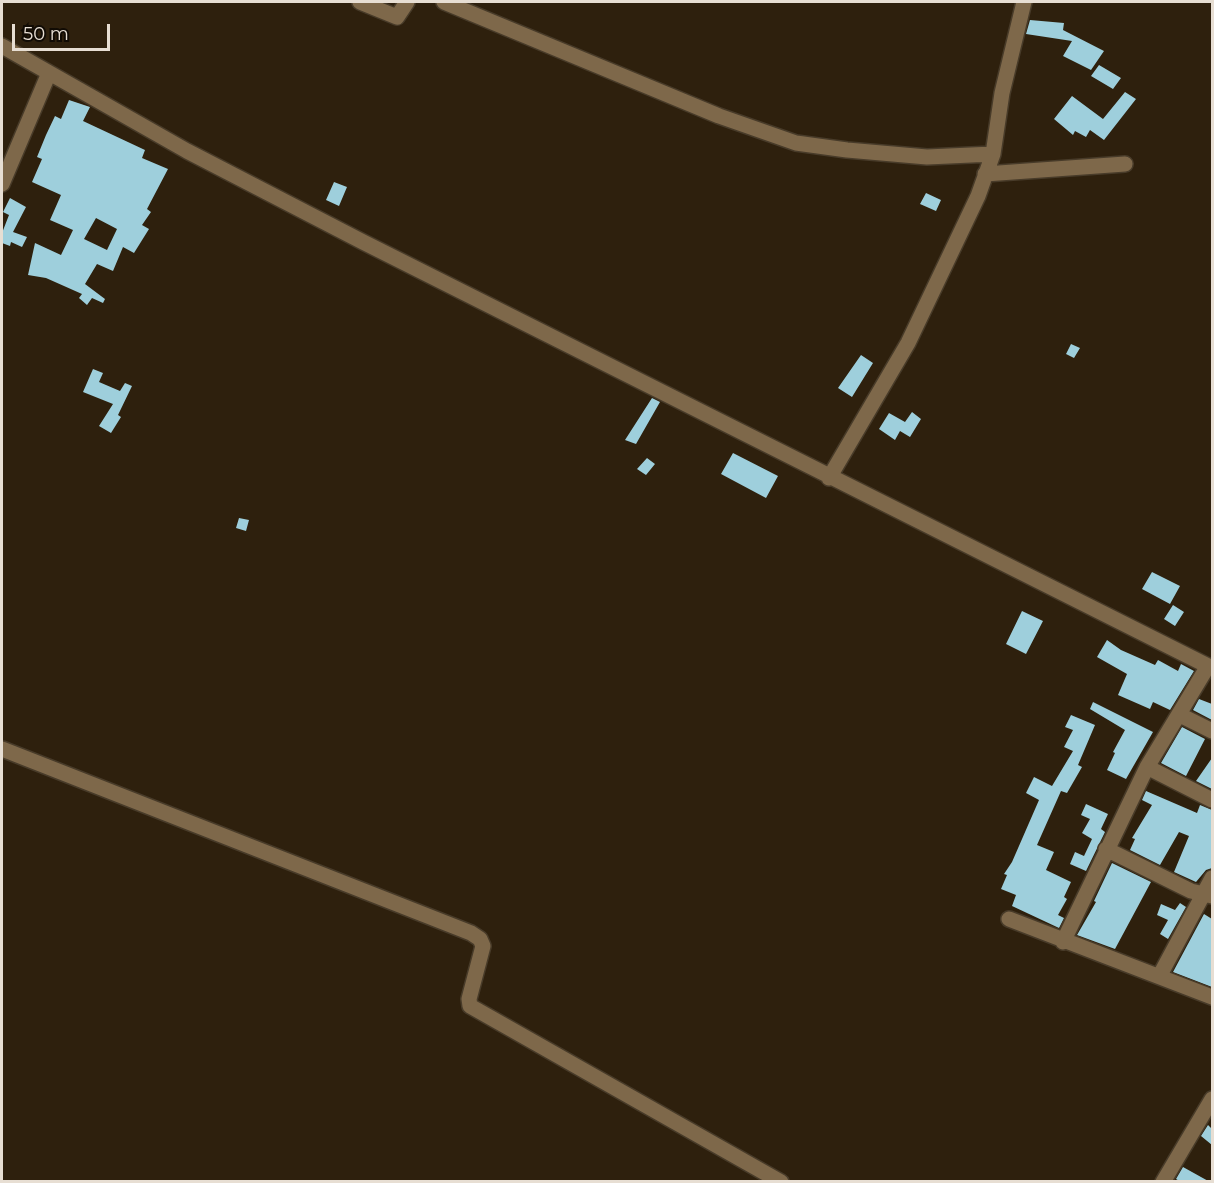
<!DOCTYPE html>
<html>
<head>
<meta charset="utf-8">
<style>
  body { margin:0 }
  #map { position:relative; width:1214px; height:1183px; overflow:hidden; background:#2e200d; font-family:Montserrat,sans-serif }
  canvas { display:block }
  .frame { position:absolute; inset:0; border:3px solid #e7ded3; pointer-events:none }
  .scale { position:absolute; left:12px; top:24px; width:98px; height:27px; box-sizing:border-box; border:3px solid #e7ded3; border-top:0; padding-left:8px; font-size:18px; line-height:21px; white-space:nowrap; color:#e7ded3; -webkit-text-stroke:4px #110b04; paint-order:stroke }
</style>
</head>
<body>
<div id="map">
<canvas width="1214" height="1183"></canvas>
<div class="frame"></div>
<div class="scale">50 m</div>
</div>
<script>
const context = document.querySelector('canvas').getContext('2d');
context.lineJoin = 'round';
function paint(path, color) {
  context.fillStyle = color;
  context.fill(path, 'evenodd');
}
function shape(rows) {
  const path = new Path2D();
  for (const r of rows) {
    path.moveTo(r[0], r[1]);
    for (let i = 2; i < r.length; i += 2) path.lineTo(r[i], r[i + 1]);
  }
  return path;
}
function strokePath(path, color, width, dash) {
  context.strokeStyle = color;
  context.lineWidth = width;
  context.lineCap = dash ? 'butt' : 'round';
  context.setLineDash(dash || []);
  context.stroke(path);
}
const building = shape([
  [1030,20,1064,23,1063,30,1104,51,1091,70,1063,56,1072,41,1026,34],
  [1099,65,1121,78,1113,89,1091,76],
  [1125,92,1136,99,1104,140,1090,130,1086,137,1075,131,1073,135,1054,119,1072,96,1103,119],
  [69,100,90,107,83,121,145,150,142,158,168,169,147,209,151,212,142,225,149,229,134,253,123,247,113,271,97,264,85,284,105,299,103,303,92,298,87,305,79,298,82,294,46,278,28,275,35,243,61,255,73,230,50,220,61,195,32,182,42,159,37,157,46,135,55,116,61,119],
  [96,218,117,229,107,250,84,239],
  [334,182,347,187,339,206,326,200],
  [926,193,941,200,936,211,920,204],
  [10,198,26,207,13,232,27,237,22,247,11,242,10,246,2,243,2,233,9,215,3,212],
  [1071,344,1080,348,1074,358,1066,354],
  [861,355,873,363,852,397,838,388],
  [93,369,103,373,99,382,120,391,125,383,132,386,118,415,121,417,111,433,99,426,113,404,83,392],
  [652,398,660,402,636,444,625,440],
  [912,412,921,419,910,437,900,431,895,440,879,429,889,413,905,422],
  [733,453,778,476,766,498,721,474],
  [647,458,655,464,646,475,637,469],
  [239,518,249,520,246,531,236,528],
  [1152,572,1180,586,1170,604,1142,589],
  [1173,605,1184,612,1175,626,1164,619],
  [1022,611,1043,621,1026,654,1006,644],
  [1107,640,1121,650,1155,665,1158,660,1178,671,1181,664,1194,671,1170,710,1153,702,1150,709,1118,695,1127,674,1097,657],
  [1199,699,1212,704,1212,720,1193,710],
  [1093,702,1153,732,1126,779,1107,770,1115,753,1113,752,1125,730,1090,709],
  [1071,715,1095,725,1078,765,1082,767,1067,793,1061,791,1037,845,1054,852,1046,870,1071,882,1064,897,1067,899,1058,915,1064,918,1059,928,1012,906,1016,895,1001,889,1007,875,1004,874,1012,862,1039,800,1026,793,1034,777,1052,786,1073,751,1064,747,1073,730,1065,727],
  [1182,727,1205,739,1186,776,1161,763],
  [1212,758,1212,789,1196,781],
  [1146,791,1197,813,1200,805,1212,810,1212,868,1206,870,1196,882,1174,872,1189,836,1179,832,1160,865,1130,850,1135,839,1132,838,1152,805,1142,800],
  [1086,804,1108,814,1101,829,1105,832,1086,871,1070,864,1075,852,1084,856,1092,839,1082,833,1090,819,1081,815],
  [1112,863,1151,882,1115,949,1077,935,1096,902,1094,901],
  [1180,903,1186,907,1168,939,1160,934,1168,920,1157,915,1161,904,1175,910],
  [1204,914,1212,919,1212,987,1173,972],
  [1208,1125,1212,1129,1212,1145,1201,1136],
  [1183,1167,1210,1182,1181,1182,1176,1179]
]);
const minor = shape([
  [360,2,397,17,407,2],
  [444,2,719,116,796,143,847,150,927,157,993,154],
  [2,46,187,151,363,242,1212,668],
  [985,174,1125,164],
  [2,184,49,73],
  [829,478,908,343,978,196,993,154,1002,93,1024,2],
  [1180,715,1212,731],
  [2,749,471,933,480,939,483,946,469,999,470,1006,781,1182],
  [1147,767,1212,800],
  [1106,849,1191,891,1212,896],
  [1009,919,1212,997],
  [1063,942,1147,767,1208,666],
  [1160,975,1212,878],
  [1163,1182,1212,1099]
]);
paint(building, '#9ecfdc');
strokePath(minor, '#483b29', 18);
strokePath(minor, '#7e684a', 15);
</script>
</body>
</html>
